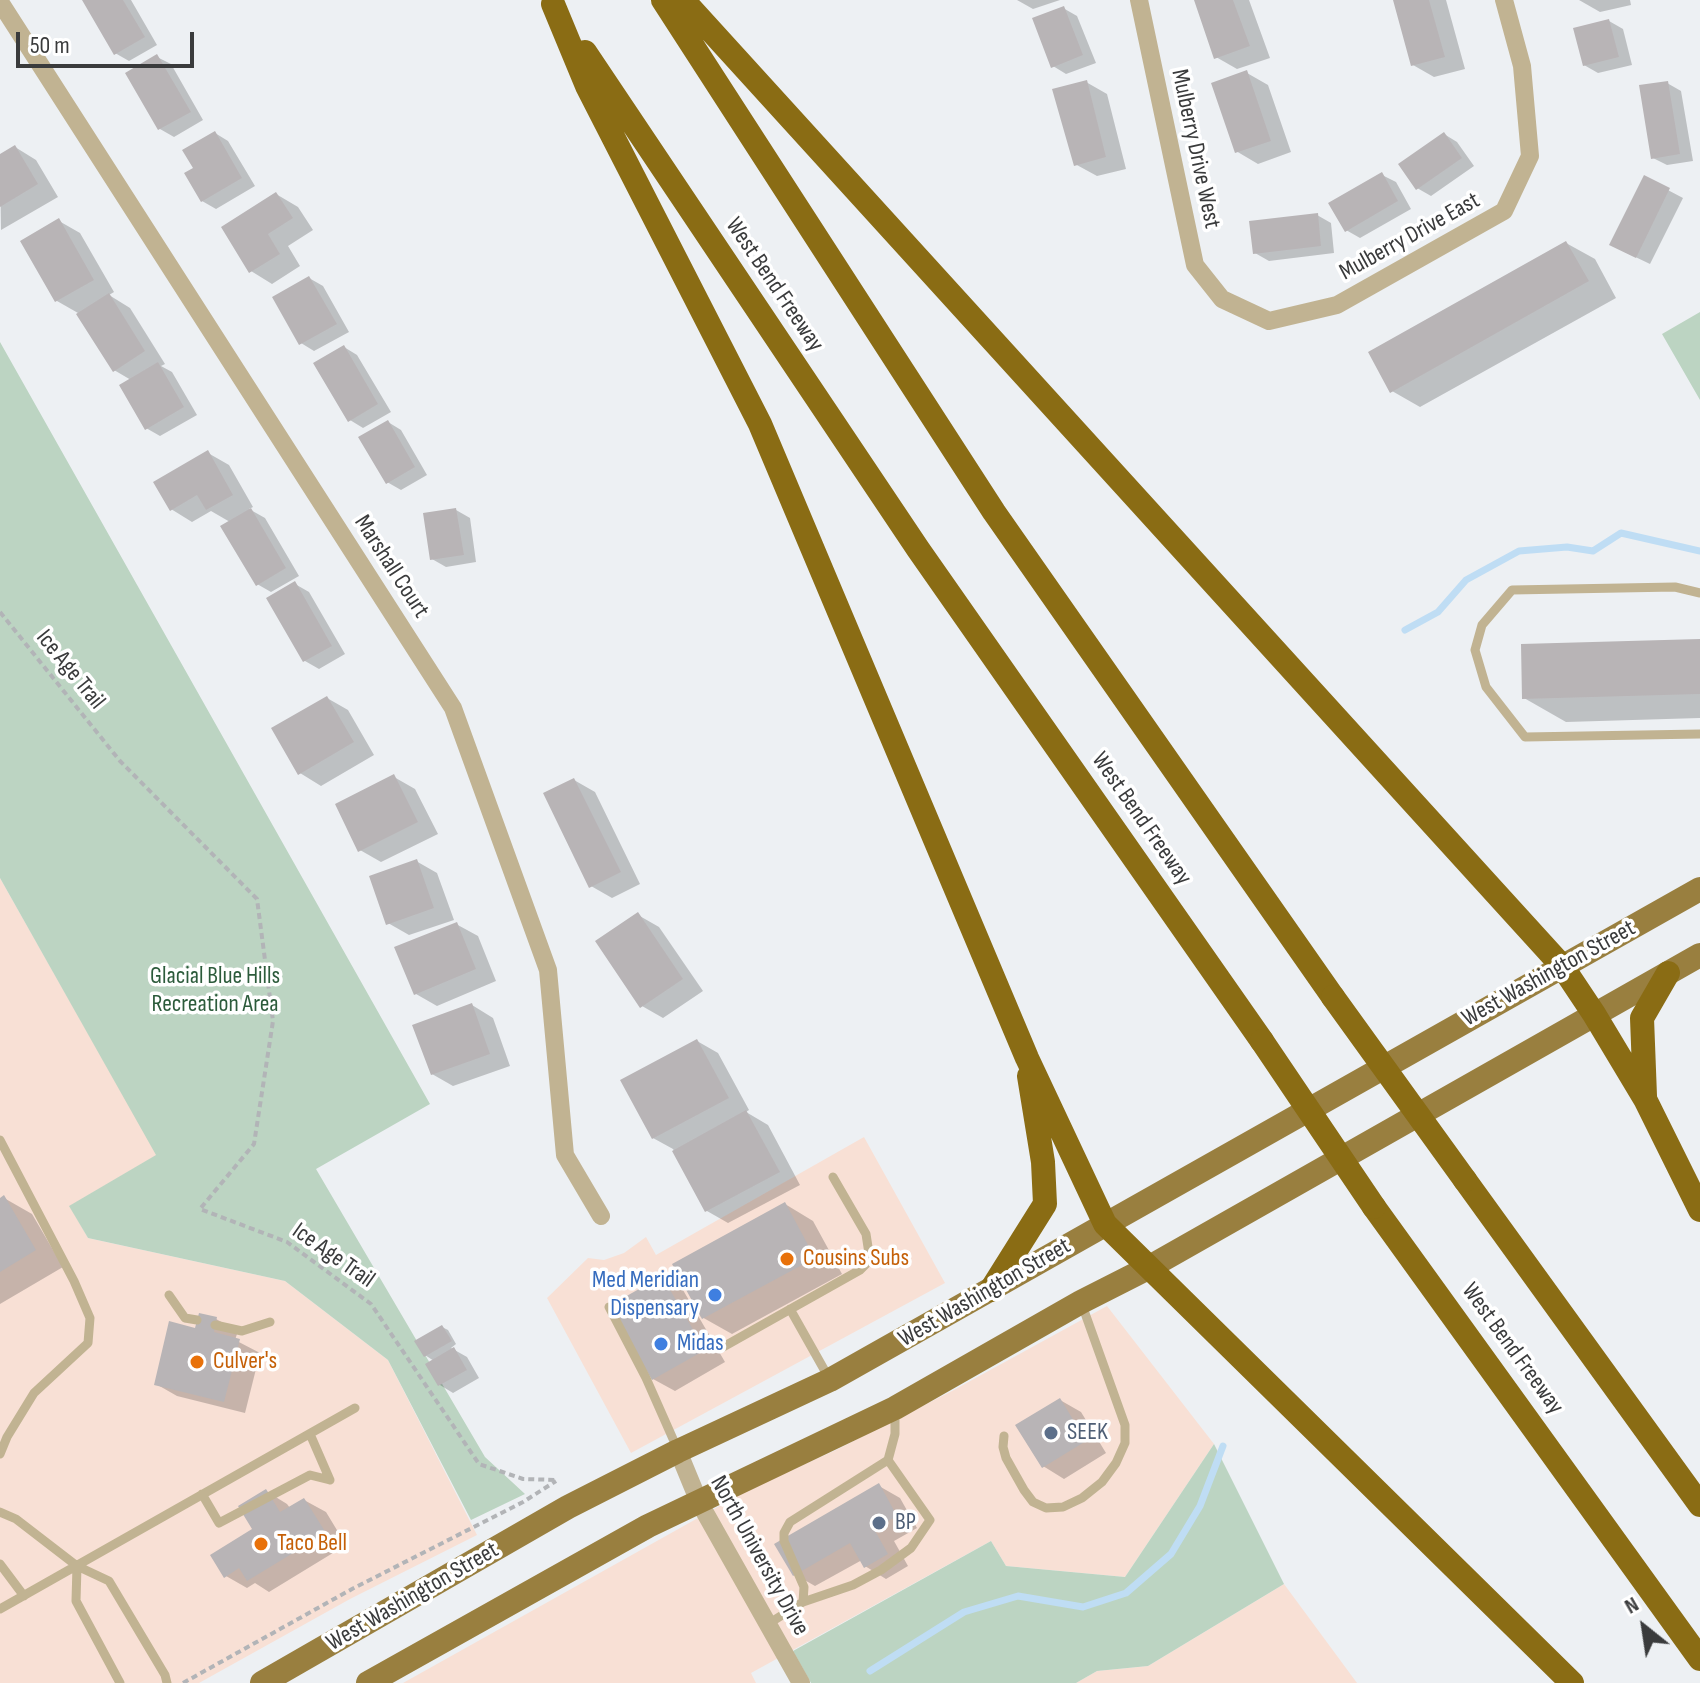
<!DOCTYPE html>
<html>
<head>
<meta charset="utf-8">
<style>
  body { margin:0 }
  #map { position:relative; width:1700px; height:1683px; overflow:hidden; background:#edf0f3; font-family:"Sofia Sans Condensed",sans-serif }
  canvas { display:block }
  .north { position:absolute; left:1604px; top:1587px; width:80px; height:80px; -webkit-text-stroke:6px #fff; paint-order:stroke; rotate:330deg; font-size:22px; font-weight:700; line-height:32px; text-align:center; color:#3a3b3c }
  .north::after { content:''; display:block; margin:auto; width:28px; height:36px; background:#3a3b3c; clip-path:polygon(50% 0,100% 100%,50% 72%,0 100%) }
  .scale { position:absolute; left:16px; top:32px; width:178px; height:36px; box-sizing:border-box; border:4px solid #3a3b3c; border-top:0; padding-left:10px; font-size:24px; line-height:28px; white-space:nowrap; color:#3a3b3c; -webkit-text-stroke:6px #fff; paint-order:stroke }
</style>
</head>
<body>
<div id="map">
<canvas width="1700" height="1683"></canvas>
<div class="north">N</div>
<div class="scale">50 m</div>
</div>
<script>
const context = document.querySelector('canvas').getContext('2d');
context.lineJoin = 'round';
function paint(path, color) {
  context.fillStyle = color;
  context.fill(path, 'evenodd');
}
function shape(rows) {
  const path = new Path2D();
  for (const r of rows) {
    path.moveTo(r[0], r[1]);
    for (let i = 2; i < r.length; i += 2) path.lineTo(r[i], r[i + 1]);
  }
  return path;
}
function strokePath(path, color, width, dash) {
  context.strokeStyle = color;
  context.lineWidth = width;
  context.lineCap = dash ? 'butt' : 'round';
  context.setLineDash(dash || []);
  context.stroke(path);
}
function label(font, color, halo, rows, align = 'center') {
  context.font = font + ' "Sofia Sans Condensed",sans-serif';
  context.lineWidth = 7;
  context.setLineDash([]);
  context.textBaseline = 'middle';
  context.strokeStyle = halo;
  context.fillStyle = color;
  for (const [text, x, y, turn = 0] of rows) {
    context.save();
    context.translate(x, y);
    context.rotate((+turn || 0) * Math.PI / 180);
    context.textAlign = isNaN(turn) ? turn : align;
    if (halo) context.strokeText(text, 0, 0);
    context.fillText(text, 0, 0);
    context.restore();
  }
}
const commercial = shape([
  [0,878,157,1155,70,1206,88,1238,285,1281,388,1360,477,1535,350,1599,199,1683,0,1683],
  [864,1137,945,1283,631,1453,547,1298,588,1258,604,1260,624,1253,646,1237,656,1255],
  [1107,1306,1214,1444,1125,1577,1006,1566,991,1541,751,1673,756,1683,403,1683,748,1490,836,1450,952,1391],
  [1284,1584,1357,1683,1076,1683,1097,1671,1148,1666]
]);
const green = shape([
  [1700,312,1700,400,1662,334],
  [0,342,430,1104,316,1169,485,1457,525,1494,471,1520,388,1360,285,1281,88,1238,69,1206,156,1155,0,878],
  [1214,1444,1284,1584,1148,1666,1097,1671,1076,1683,811,1683,793,1651,991,1541,1006,1566,1125,1577]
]);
const shadow = shape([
  [85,0,131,0,157,45,129,61,115,53],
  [1017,0,1060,0,1033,9],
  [1196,0,1249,0,1270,58,1237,69,1216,57],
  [1395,0,1446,0,1465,69,1434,77,1413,65],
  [1579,0,1630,0,1631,5,1600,12],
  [1063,8,1077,16,1096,63,1066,74,1053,66],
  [1609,21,1623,29,1632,65,1598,73,1584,65],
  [157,57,171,64,203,120,174,137,160,129],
  [1247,73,1268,85,1291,152,1258,164,1236,151],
  [1086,82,1107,94,1126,169,1097,176,1075,164],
  [1667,83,1681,91,1693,161,1667,165,1653,158],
  [215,133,228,141,255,186,216,209,202,201,195,169],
  [1444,134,1457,142,1474,166,1431,196,1417,188],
  [15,147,36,160,58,197,1,230,0,156],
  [1382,175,1396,182,1411,209,1360,238,1346,230],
  [1645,178,1683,198,1650,264,1625,252],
  [276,194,298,207,313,230,288,246,300,266,272,284,251,271],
  [1317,215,1331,223,1334,253,1269,261,1255,253],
  [59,221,80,233,114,292,109,295,130,308,165,364,161,366,172,372,197,415,160,436,146,428,131,380,114,370,78,313,57,301],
  [1566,243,1595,259,1616,298,1420,407,1392,391],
  [309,278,323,286,349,332,314,351,301,343],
  [344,347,357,355,391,412,363,428,350,420],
  [388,422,401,430,427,475,401,490,387,482],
  [208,453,229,465,253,507,249,509,265,518,299,576,271,592,257,584,230,522,211,511,192,522,171,509],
  [456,510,470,518,476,562,446,567,432,559],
  [295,584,309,592,345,654,319,669,305,661],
  [1700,641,1700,718,1566,722,1524,698],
  [327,698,348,710,374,755,321,786,300,773],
  [394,777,415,789,438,834,381,862,360,850],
  [574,780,595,792,640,884,612,898,591,886],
  [416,861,437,873,454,920,409,935,388,923],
  [638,915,659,927,703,991,663,1018,642,1006],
  [456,924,478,936,496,981,437,1006,416,994],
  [472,1005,493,1018,510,1066,453,1086,432,1074],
  [697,1041,718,1053,749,1110,746,1112,768,1125,800,1185,728,1223,707,1211,673,1149,653,1138],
  [4,1198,32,1214,63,1267,0,1304,0,1200],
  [785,1204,813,1221,842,1274,732,1334,700,1316],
  [662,1278,683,1290,725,1362,675,1391,653,1379],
  [216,1319,238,1331,235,1340,260,1353,245,1413,177,1396,156,1384,197,1330],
  [442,1327,448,1330,456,1344,451,1348,467,1357,479,1378,453,1393,440,1385,434,1361,425,1355],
  [1060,1400,1081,1412,1106,1453,1064,1479,1043,1466],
  [879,1486,900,1498,917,1528,894,1541,908,1566,886,1579,865,1566,862,1560,815,1586,794,1574],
  [266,1491,287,1504,290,1508,304,1500,326,1512,346,1545,269,1592,255,1583,247,1588,226,1576,255,1530]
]);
const stream = shape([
  [1405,630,1438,612,1466,580,1519,551,1567,547,1593,551,1621,533,1700,551],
  [870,1671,964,1612,1018,1596,1083,1607,1126,1593,1171,1554,1200,1506,1223,1446]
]);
const building = shape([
  [82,0,123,0,145,37,114,55],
  [1194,0,1233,0,1250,46,1214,59],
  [1393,0,1429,0,1445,57,1411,66],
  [1064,6,1083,55,1051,68,1032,18],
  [1609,19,1619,57,1583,66,1573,28],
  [157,54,191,112,158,130,125,73],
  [1247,70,1271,141,1235,153,1211,83],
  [1087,80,1106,157,1074,166,1052,89],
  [1668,81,1680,154,1651,159,1639,85],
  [215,131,242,178,201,202,184,173,193,168,182,150],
  [1444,132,1462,158,1416,190,1398,164],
  [15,145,38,184,0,207,0,154],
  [1382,172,1398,201,1345,232,1328,203],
  [1644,175,1670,188,1636,258,1609,245],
  [276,192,293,218,268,234,280,254,249,273,221,227],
  [1318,213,1321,246,1253,254,1249,221],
  [59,218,94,280,55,302,20,241],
  [1566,241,1589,281,1390,393,1368,352],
  [309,276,337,324,299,345,272,297],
  [109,293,145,351,113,372,76,314],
  [344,345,378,404,348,422,313,363],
  [158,362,184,407,145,430,119,385],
  [388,420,415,467,386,484,358,437],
  [208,450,233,495,206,510,197,495,170,511,153,482],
  [251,508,286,568,256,586,220,526],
  [456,508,464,555,430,560,423,513],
  [295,581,332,646,303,662,266,598],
  [1700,639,1700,694,1522,699,1521,644],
  [327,696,354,742,298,775,271,728],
  [394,774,418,822,358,852,335,804],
  [574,778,621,872,589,888,543,793],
  [417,859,434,908,386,925,369,876],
  [638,912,683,979,640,1008,595,941],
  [457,922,476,969,414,995,394,947],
  [472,1003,490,1054,431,1075,412,1025],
  [697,1039,729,1098,652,1139,620,1080],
  [746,1110,780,1172,705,1212,672,1151],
  [4,1195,36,1250,0,1272,0,1198],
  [785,1202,815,1258,702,1319,672,1264],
  [662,1276,705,1350,652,1380,609,1306],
  [199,1313,217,1317,214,1332,240,1339,224,1402,154,1385,169,1321,195,1328],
  [442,1325,452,1341,424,1357,414,1341],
  [454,1347,467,1370,438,1386,425,1364],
  [1060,1398,1086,1441,1042,1468,1015,1425],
  [879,1483,897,1516,874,1529,888,1554,864,1568,850,1543,793,1576,774,1544],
  [266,1489,280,1512,304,1498,326,1533,247,1581,239,1568,224,1578,210,1555,252,1529,238,1506]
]);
const path = shape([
  [0,612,120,761,257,899,273,1021,254,1144,200,1209,287,1242,371,1304,479,1464,523,1479,558,1480],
  [183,1683,352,1589,523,1502,556,1481]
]);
const lane = shape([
  [1700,593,1675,587,1512,590,1482,625,1475,650,1486,687,1525,737,1700,734],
  [0,1140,74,1281,90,1318,88,1343,34,1393,7,1437,0,1454],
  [169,1295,185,1318,197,1320],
  [609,1307,646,1378,677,1448],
  [790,1309,830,1380],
  [215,1325,242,1331,270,1322],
  [723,1347,860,1270,870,1260,866,1234,833,1177],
  [310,1434,330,1480],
  [1004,1436,1003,1447,1006,1458,1024,1490,1033,1502,1046,1508,1063,1507,1082,1498,1102,1482,1116,1463,1125,1443,1125,1425,1081,1302],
  [202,1494,219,1523,310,1475,330,1480],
  [0,1512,16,1519,77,1566,109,1581,165,1675,167,1683],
  [0,1564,24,1596],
  [77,1566,76,1601,120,1683],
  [803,1602,853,1585,881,1570,911,1548,930,1520,888,1460,895,1434,895,1412],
  [0,1609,355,1408],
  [768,1624,803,1602,804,1587,784,1541,784,1533,790,1522,888,1460]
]);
const street = shape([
  [1139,0,1195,265,1222,299,1269,321,1337,305,1504,211,1530,156,1522,66,1504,0],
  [0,2,453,708,548,970,565,1155,601,1216],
  [678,1451,699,1502,801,1683]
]);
const primary = shape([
  [262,1683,568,1507,678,1451,830,1380,1700,889],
  [368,1683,648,1526,895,1408,1081,1302,1148,1268,1700,955]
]);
const highway = shape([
  [663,0,994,512,1333,997],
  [683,0,1562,966,1594,1014,1645,1099,1700,1210],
  [553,4,587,86,760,424,1027,1058,1105,1224,1572,1683],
  [585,52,918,549,1262,1041],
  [1645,1096,1642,1018,1668,973],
  [1465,1180,1700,1505],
  [1374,1207,1700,1659],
  [991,1290,1045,1204,1043,1162,1029,1076]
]);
const highwayBridge = shape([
  [1333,997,1465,1180],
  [1262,1041,1374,1207]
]);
const markers = [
  [787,1259,8,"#e8710a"],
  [715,1295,8,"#3f7fe0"],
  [661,1344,8,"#3f7fe0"],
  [197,1362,8,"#e8710a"],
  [1051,1433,8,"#5c6f8a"],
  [879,1523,8,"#5c6f8a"],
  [261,1544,8,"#e8710a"]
];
const streetNames = [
  ["Mulberry Drive West",1195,149,78],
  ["Mulberry Drive East",1410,237,-29],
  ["West Bend Freeway",774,285,56],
  ["Marshall Court",391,567,57],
  ["Ice Age Trail",70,670,51],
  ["West Bend Freeway",1141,819,55],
  ["West Washington Street",1549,974,-29],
  ["Ice Age Trail",333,1256,35],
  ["West Washington Street",985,1293,-30],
  ["West Bend Freeway",1512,1349,54],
  ["North University Drive",759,1556,61],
  ["West Washington Street",413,1597,-30]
];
const parkNames = [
  ["Glacial Blue Hills",215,977],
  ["Recreation Area",215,1005]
];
const foodNames = [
  ["Cousins Subs",803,1259],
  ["Culver's",213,1362],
  ["Taco Bell",277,1544]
];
const shopNames = [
  ["Med Meridian",699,1281],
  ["Dispensary",699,1309],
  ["Midas",677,1344,"left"]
];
const serviceNames = [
  ["SEEK",1067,1433],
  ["BP",895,1523]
];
paint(commercial, '#f8e0d5');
paint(green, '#bcd4c2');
paint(shadow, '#0003');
strokePath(stream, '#bfddf4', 7);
paint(building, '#b8b4b6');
strokePath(path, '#b2b4b7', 4, [6, 4]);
strokePath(lane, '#c1b392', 9);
strokePath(street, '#c1b392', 18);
strokePath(primary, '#997f3f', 24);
strokePath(highway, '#8a6c14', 24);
strokePath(highwayBridge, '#8a6c14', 24);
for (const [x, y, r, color] of markers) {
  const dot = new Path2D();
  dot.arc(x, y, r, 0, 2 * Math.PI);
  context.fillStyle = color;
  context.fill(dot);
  strokePath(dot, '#fff', 3);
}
label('24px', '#3a3b3c', '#fff', streetNames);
label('24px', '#2c5b3b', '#fff', parkNames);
label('24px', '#c56008', '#fff', foodNames, 'left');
label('24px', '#366cbe', '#fff', shopNames, 'right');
label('24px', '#4e5e75', '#fff', serviceNames, 'left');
</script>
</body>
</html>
